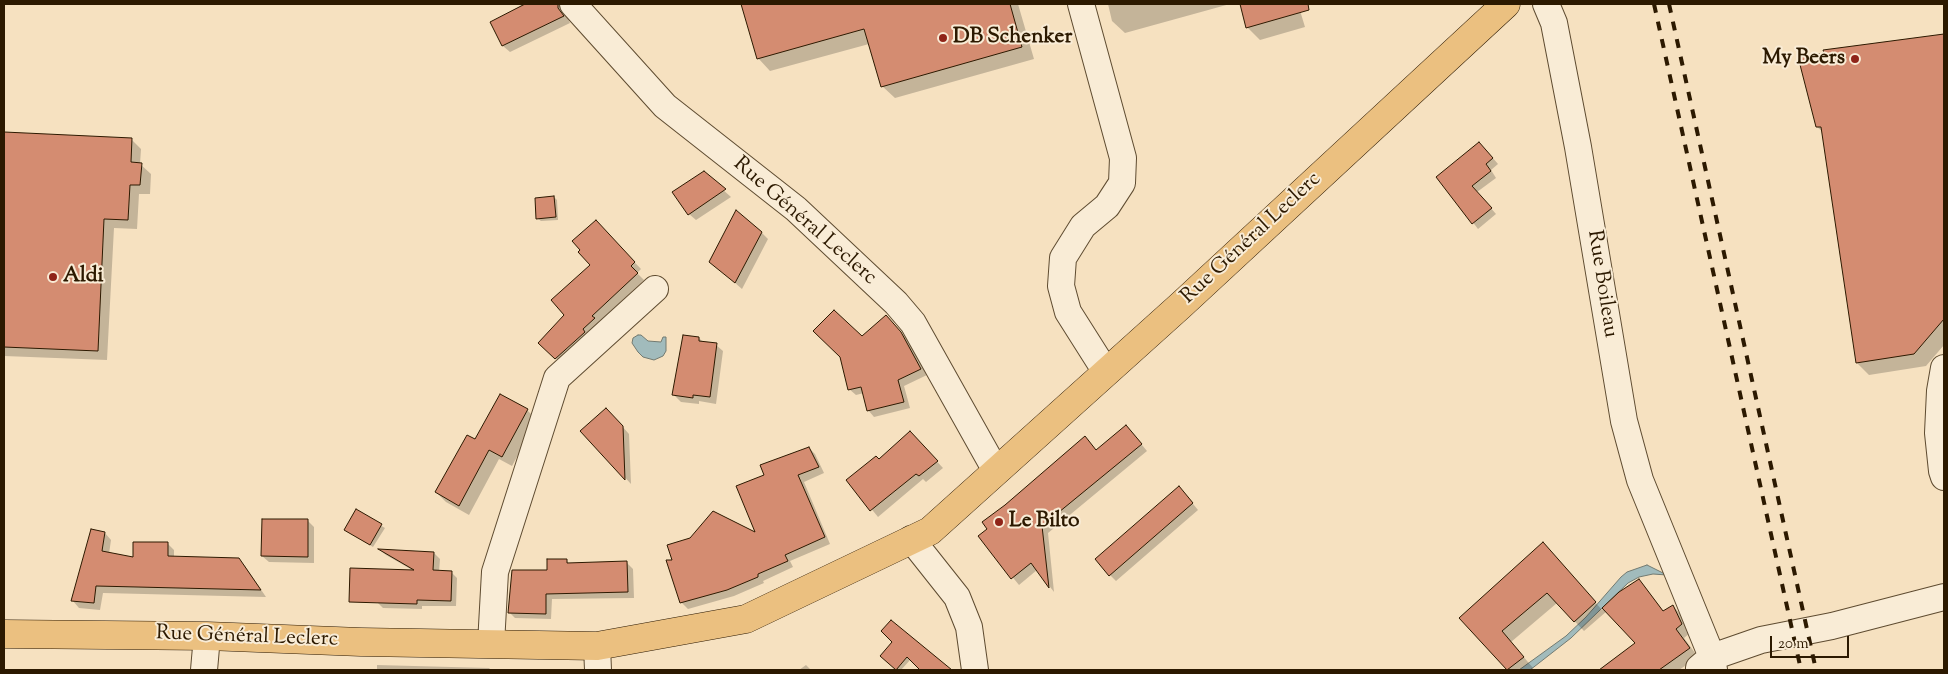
<!DOCTYPE html>
<html>
<head>
<meta charset="utf-8">
<style>
  body { margin:0 }
  #map { position:relative; width:1948px; height:674px; overflow:hidden; background:#f6e1c0; font-family:"Sorts Mill Goudy",serif }
  canvas { display:block }
  .frame { position:absolute; inset:0; border:5px solid #2c1900; pointer-events:none }
  .scale { position:absolute; left:1770px; top:636px; width:79px; height:22px; box-sizing:border-box; border:2px solid #2c1900; border-top:0; padding-left:6px; font-size:15px; line-height:18px; white-space:nowrap; color:#2c1900; -webkit-text-stroke:4px #f9ecd6; paint-order:stroke }
</style>
</head>
<body>
<div id="map">
<canvas width="1948" height="674"></canvas>
<div class="frame"></div>
<div class="scale">20 m</div>
</div>
<script>
const context = document.querySelector('canvas').getContext('2d');
context.lineJoin = 'round';
function paint(path, color) {
  context.fillStyle = color;
  context.fill(path, 'evenodd');
}
function shape(rows) {
  const path = new Path2D();
  for (const r of rows) {
    path.moveTo(r[0], r[1]);
    for (let i = 2; i < r.length; i += 2) path.lineTo(r[i], r[i + 1]);
  }
  return path;
}
function strokePath(path, color, width, dash) {
  context.strokeStyle = color;
  context.lineWidth = width;
  context.lineCap = dash ? 'butt' : 'round';
  context.setLineDash(dash || []);
  context.stroke(path);
}
function label(font, color, halo, rows, align = 'center') {
  context.font = font + ' "Sorts Mill Goudy",serif';
  context.lineWidth = 4;
  context.setLineDash([]);
  context.textBaseline = 'middle';
  context.strokeStyle = halo;
  context.fillStyle = color;
  for (const [text, x, y, turn = 0] of rows) {
    context.save();
    context.translate(x, y);
    context.rotate((+turn || 0) * Math.PI / 180);
    context.textAlign = isNaN(turn) ? turn : align;
    if (halo) context.strokeText(text, 0, 0);
    context.fillText(text, 0, 0);
    context.restore();
  }
}
const water = shape([
  [638,335,641,335,648,341,661,342,663,337,666,337,666,351,663,356,654,360,643,357,638,352,632,343,633,338,638,335],
  [1647,565,1667,575,1653,574,1639,577,1628,583,1571,638,1530,670,1519,670,1566,636,1586,617,1621,577,1627,572,1647,565]
]);
const shadow = shape([
  [528,4,561,4,570,23,510,52,503,46,492,23],
  [743,4,1018,4,1034,59,895,98,882,86,869,44,770,71,758,58],
  [1108,4,1230,4,1125,33,1112,21],
  [1241,4,1298,4,1305,27,1260,40,1247,27],
  [1944,35,1944,345,1926,366,1869,375,1857,363,1823,132,1817,127,1824,51],
  [4,133,131,139,141,149,140,164,151,174,150,194,139,194,137,229,114,228,107,360,4,356],
  [1485,149,1498,164,1491,170,1496,178,1477,192,1496,214,1478,229,1438,177],
  [704,173,731,197,696,220,689,214],
  [554,197,557,200,558,220,541,221,537,218],
  [596,222,641,269,637,273,644,280,598,323,600,325,563,365,540,343,566,315,592,265],
  [761,232,768,239,742,289,718,268],
  [893,323,907,339,927,375,904,386,910,408,874,417,868,410,864,393,856,395,849,389,862,338],
  [699,338,704,343,716,345,723,351,716,404,699,401,699,404,681,402,674,395],
  [527,410,537,420,512,466,499,459,469,515,446,502,436,492,476,441],
  [613,416,629,434,631,484,582,431],
  [1132,433,1147,451,1048,533,1054,592,1037,570,1019,585,979,536,1091,444,1097,451],
  [916,439,943,468,926,482,923,479,878,517,848,480],
  [809,448,815,454,824,473,804,482,830,544,790,561,793,567,763,581,764,583,734,596,688,609,681,602,673,561,757,535,766,476],
  [1185,494,1198,510,1116,581,1110,575],
  [356,511,385,528,373,547,345,530],
  [308,521,314,527,314,563,269,562,262,556],
  [105,533,111,540,109,554,134,559,167,543,174,550,174,557,238,559,245,566,266,597,103,593,100,610,79,608,73,601],
  [381,551,434,553,440,559,439,572,451,572,457,578,456,606,422,606,422,609,383,608,377,602,414,571,386,555],
  [1553,554,1602,610,1620,593,1639,580,1664,612,1673,606,1681,615,1690,633,1684,638,1698,657,1679,670,1601,670,1637,643,1607,611,1584,631,1557,603,1511,642,1533,668,1530,670,1508,670,1461,618],
  [567,561,570,565,627,563,633,569,634,598,552,599,551,619,515,618,509,612,548,571],
  [893,642,942,664,935,670,922,670,911,659,901,670,898,670,885,659],
  [377,665,489,668,491,670,377,670],
  [806,665,811,670,799,670]
]);
const building = shape([
  [525,4,558,4,558,8,564,16,502,46,490,22,525,4],
  [741,4,1010,4,1022,47,881,87,864,29,757,59,741,4],
  [1240,4,1308,4,1309,10,1246,28,1240,4],
  [1944,34,1944,319,1914,354,1856,363,1821,127,1816,127,1798,57,1824,53,1823,50,1944,34],
  [4,132,132,138,131,162,142,163,140,185,130,185,128,220,104,219,98,351,4,347,4,132],
  [1479,142,1493,158,1486,164,1491,171,1472,186,1492,208,1472,224,1436,177,1479,142],
  [704,171,726,189,688,215,672,192,704,171],
  [554,196,556,217,536,219,535,198,554,196],
  [736,210,762,232,735,283,709,262,736,210],
  [596,220,635,262,631,266,638,273,592,316,595,318,583,329,585,332,555,359,538,343,564,315,551,300,590,265,578,252,580,250,572,241,596,220],
  [834,310,862,336,886,315,901,332,921,369,898,380,904,402,867,411,861,387,848,390,840,357,813,331,834,310],
  [683,335,699,337,699,341,717,343,710,397,693,395,693,398,672,395,683,335],
  [500,394,528,409,502,457,489,450,459,506,435,492,467,435,475,439,500,394],
  [606,408,623,426,625,480,580,431,606,408],
  [1126,425,1142,444,1042,526,1049,588,1031,563,1011,579,978,536,987,529,982,522,1005,505,1085,436,1096,450,1126,425],
  [910,431,938,461,919,476,916,474,870,511,846,480,876,456,879,459,910,431],
  [809,447,819,467,798,475,825,537,785,555,788,561,758,574,758,577,727,590,680,603,666,560,672,560,667,545,690,538,713,511,755,532,736,486,764,475,760,465,809,447],
  [1179,486,1193,503,1109,576,1095,559,1179,486],
  [356,509,382,524,370,545,344,530,356,509],
  [262,519,308,519,308,557,261,556,262,519],
  [91,529,105,532,102,551,133,557,133,542,168,542,168,556,239,558,261,590,96,586,94,603,71,601,91,529],
  [1543,542,1596,602,1574,622,1547,593,1502,631,1524,657,1507,670,1459,618,1543,542],
  [378,549,434,552,433,570,452,571,451,601,417,600,417,604,349,602,350,568,414,570,378,549],
  [547,559,567,559,567,563,627,561,628,592,546,594,546,614,508,613,512,570,547,570,547,559],
  [1639,579,1663,611,1673,605,1682,624,1676,629,1690,648,1659,670,1599,670,1635,643,1602,608,1619,592,1639,579],
  [891,620,902,629,952,670,920,670,907,657,896,670,880,656,892,642,881,631,891,620]
]);
const minor = shape([
  [573,4,665,106,796,209,896,303,913,323,996,471],
  [1081,4,1123,158,1122,183,1107,206,1083,226,1063,258,1061,286,1068,312,1106,372],
  [1546,4,1554,23,1578,147,1624,421,1640,480,1712,657,1714,670],
  [1944,368,1940,391,1938,433,1942,471,1944,477],
  [911,539,957,597,969,627,975,670],
  [491,644,495,572,557,378,655,289],
  [597,646,598,670],
  [1699,668,1712,657,1761,640,1832,626,1944,597],
  [204,670,207,636]
]);
const primary = shape([
  [4,634,207,636,361,642,597,646,746,619,930,531,1180,306,1506,4]
]);
const rail = shape([
  [1654,4,1801,670],
  [1669,4,1816,670]
]);
const markers = [
  [943,38,5,"#8f2418"],
  [1855,59,5,"#8f2418"],
  [53,277,5,"#8f2418"],
  [999,522,5,"#8f2418"]
];
const poiNames = [
  ["DB Schenker",953,38],
  ["My Beers",1845,59,"right"],
  ["Aldi",63,277],
  ["Le Bilto",1009,522]
];
const streetNames = [
  ["Rue Général Leclerc",804,222,41],
  ["Rue Général Leclerc",1252,239,-43],
  ["Rue Boileau",1601,284,81],
  ["Rue Général Leclerc",247,638,2]
];
paint(water, '#a1bbbc');
strokePath(water, '#727a71', 1);
paint(shadow, '#0003');
paint(building, '#d48c71');
strokePath(building, '#2c1900', 1);
strokePath(minor, '#5e4b30', 28);
strokePath(primary, '#2c1900', 29);
strokePath(minor, '#f9ecd6', 26);
strokePath(primary, '#ebc080', 28);
strokePath(rail, '#2c1900', 4, [9, 9]);
for (const [x, y, r, color] of markers) {
  const dot = new Path2D();
  dot.arc(x, y, r, 0, 2 * Math.PI);
  context.fillStyle = color;
  context.fill(dot);
  strokePath(dot, '#f9ecd6', 2);
}
label('bold 21px', '#2c1900', '#f9ecd6', poiNames, 'left');
label('21px', '#2c1900', '#f9ecd6', streetNames);
</script>
</body>
</html>
